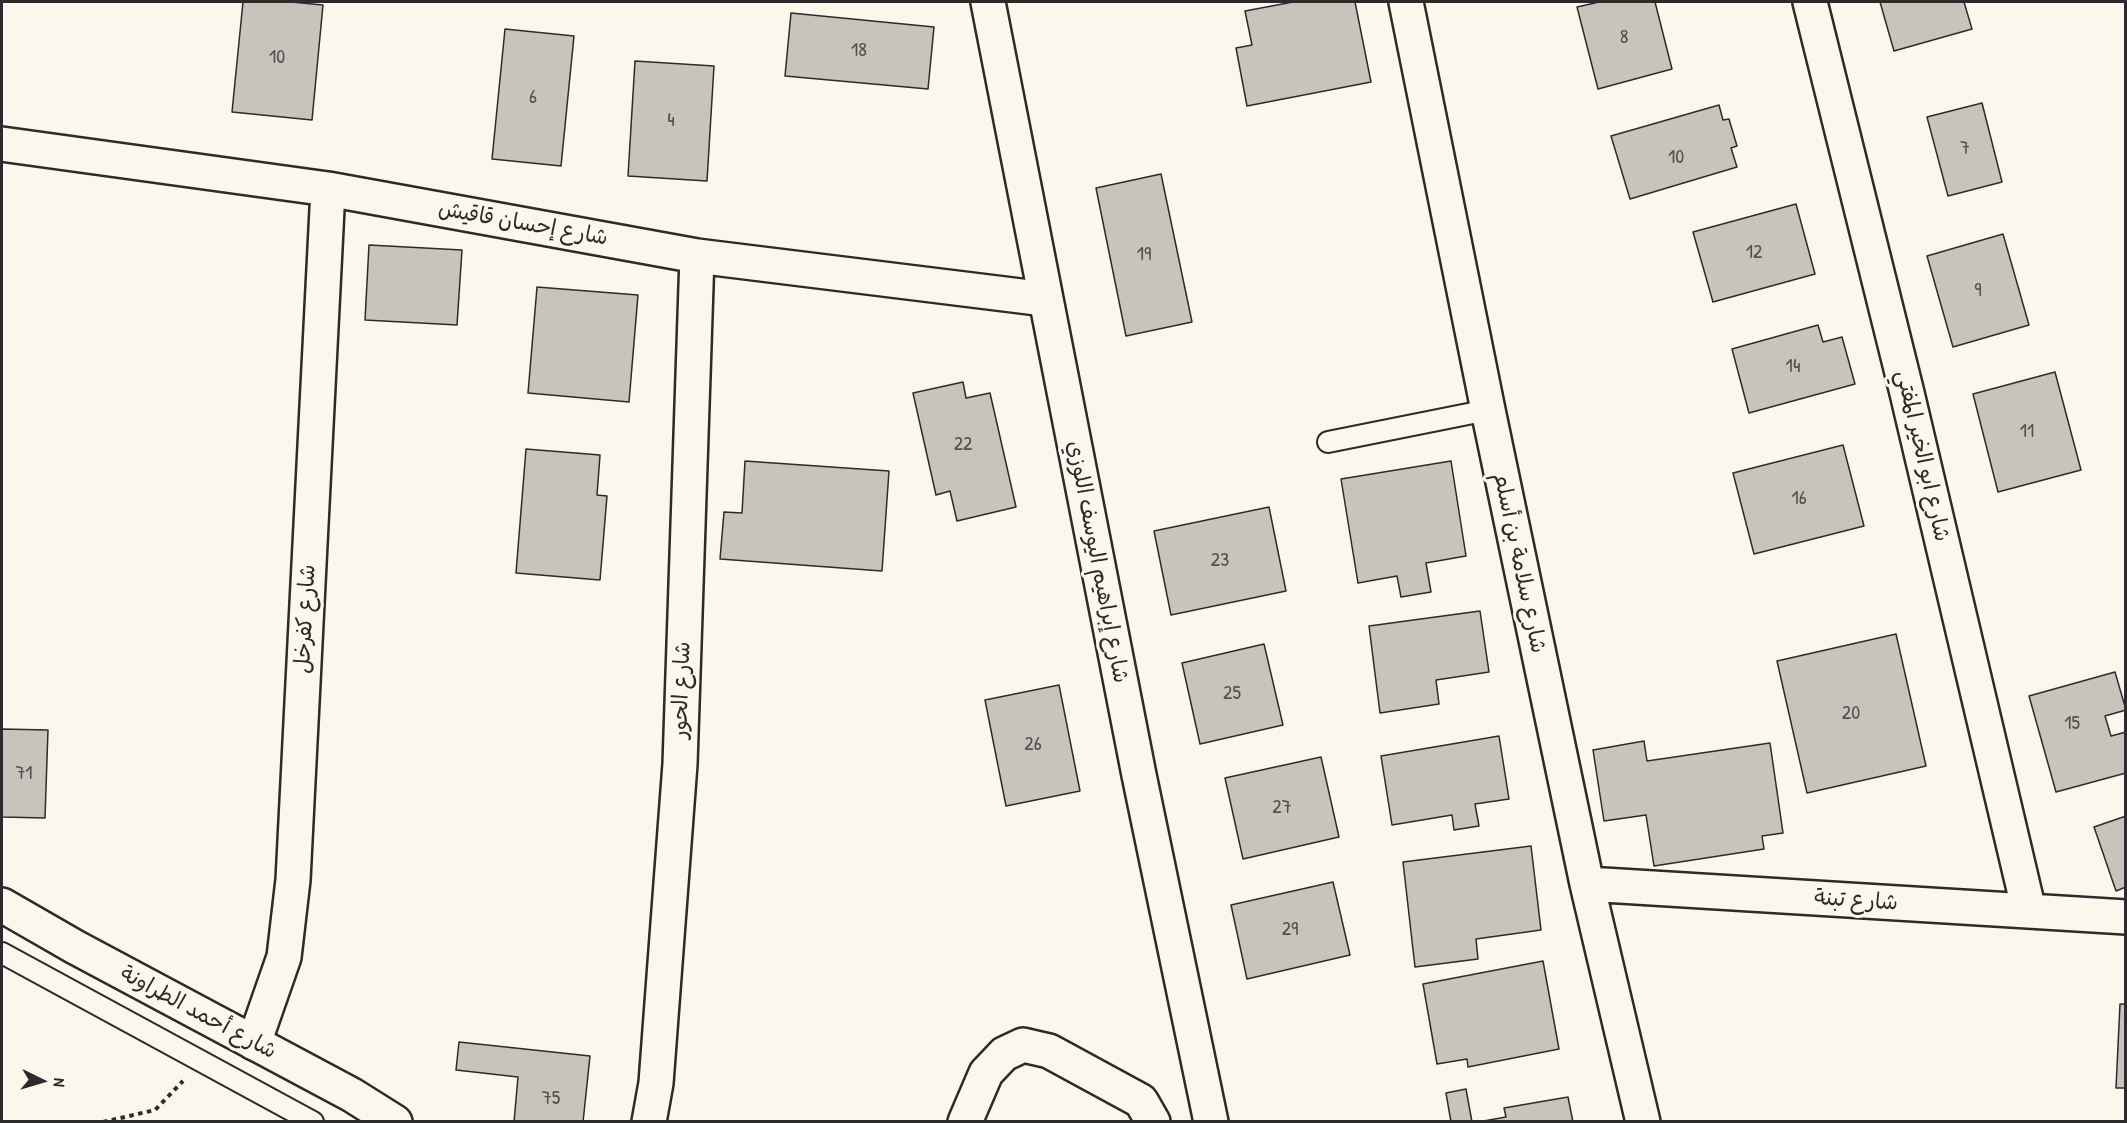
<!DOCTYPE html>
<html>
<head>
<meta charset="utf-8">
<style>
  body { margin:0 }
  #map { position:relative; width:2127px; height:1123px; overflow:hidden; background:#fbf7ec; font-family:"Patrick Hand",sans-serif }
  canvas { display:block }
  .frame { position:absolute; inset:0; border:3px solid #2b2b2b; pointer-events:none }
  .north { position:absolute; left:12px; top:1051px; width:60px; height:60px; -webkit-text-stroke:4px #fbf7ec; paint-order:stroke; rotate:95deg; font-size:16px; font-weight:700; line-height:24px; text-align:center; color:#2b2b2b }
  .north::after { content:''; display:block; margin:auto; width:21px; height:27px; background:#2b2b2b; clip-path:polygon(50% 0,100% 100%,50% 72%,0 100%) }
</style>
</head>
<body>
<div id="map">
<canvas width="2127" height="1123"></canvas>
<div class="frame"></div>
<div class="north">N</div>
</div>
<script>
const context = document.querySelector('canvas').getContext('2d');
context.lineJoin = 'round';
function paint(path, color) {
  context.fillStyle = color;
  context.fill(path, 'evenodd');
}
function shape(rows) {
  const path = new Path2D();
  for (const r of rows) {
    path.moveTo(r[0], r[1]);
    for (let i = 2; i < r.length; i += 2) path.lineTo(r[i], r[i + 1]);
  }
  return path;
}
function strokePath(path, color, width, dash) {
  context.strokeStyle = color;
  context.lineWidth = width;
  context.lineCap = dash ? 'butt' : 'round';
  context.setLineDash(dash || []);
  context.stroke(path);
}
function label(font, color, halo, rows, align = 'center') {
  context.font = font + ' "Patrick Hand","Playpen Sans Arabic",sans-serif';
  context.lineWidth = 6;
  context.setLineDash([]);
  context.textBaseline = 'middle';
  context.strokeStyle = halo;
  context.fillStyle = color;
  for (const [text, x, y, turn = 0] of rows) {
    context.save();
    context.translate(x, y);
    context.rotate((+turn || 0) * Math.PI / 180);
    context.textAlign = isNaN(turn) ? turn : align;
    if (halo) context.strokeText(text, 0, 0);
    context.fillText(text, 0, 0);
    context.restore();
  }
}
const building = shape([
  [243,2,291,2,323,5,312,120,232,112,243,2],
  [1293,2,1355,2,1371,82,1247,106,1236,48,1252,45,1245,11,1293,2],
  [1599,2,1655,2,1672,69,1598,89,1577,7,1599,2],
  [1880,2,1964,2,1972,29,1894,51,1880,2],
  [791,13,934,27,928,89,785,76,791,13],
  [505,29,574,36,561,166,492,159,505,29],
  [635,61,714,66,707,181,628,176,635,61],
  [1982,103,2002,182,1948,196,1927,117,1982,103],
  [1719,105,1723,120,1729,119,1737,146,1731,148,1737,167,1630,199,1611,136,1719,105],
  [1161,174,1192,322,1126,336,1096,188,1161,174],
  [1796,204,1815,274,1713,302,1693,232,1796,204],
  [2003,234,2029,325,1953,347,1927,256,2003,234],
  [369,245,462,250,457,325,365,320,369,245],
  [537,287,638,295,629,402,528,393,537,287],
  [1818,325,1823,342,1842,337,1855,384,1749,413,1732,349,1818,325],
  [2055,372,2081,470,1998,492,1973,394,2055,372],
  [963,382,966,398,990,393,1016,507,957,521,950,491,936,495,913,393,963,382],
  [1843,445,1864,526,1754,554,1733,473,1843,445],
  [526,449,600,455,597,495,607,496,600,580,516,573,526,449],
  [745,461,889,471,882,571,720,559,724,512,742,513,745,461],
  [1451,461,1466,556,1426,563,1431,592,1401,597,1397,576,1358,583,1341,479,1451,461],
  [1269,507,1286,591,1171,615,1154,531,1269,507],
  [1480,611,1489,672,1436,680,1439,704,1380,713,1369,626,1480,611],
  [1896,634,1926,766,1807,793,1777,661,1896,634],
  [1264,644,1283,725,1200,744,1182,663,1264,644],
  [2115,672,2126,710,2105,716,2111,736,2126,732,2126,773,2056,792,2029,696,2115,672],
  [1059,685,1080,791,1006,806,985,700,1059,685],
  [2,729,48,730,45,818,2,817,2,729],
  [1499,736,1509,799,1475,804,1479,826,1454,830,1452,815,1392,825,1381,756,1499,736],
  [1644,741,1647,761,1770,743,1783,833,1762,836,1764,849,1654,866,1646,815,1604,821,1593,750,1644,741],
  [1321,757,1339,837,1243,859,1225,778,1321,757],
  [2126,816,2126,887,2116,891,2094,827,2126,816],
  [1531,846,1541,930,1476,939,1478,959,1415,967,1403,862,1531,846],
  [1333,882,1350,955,1247,979,1231,905,1333,882],
  [1543,961,1559,1049,1468,1067,1467,1059,1437,1064,1423,984,1543,961],
  [2120,1004,2126,1004,2126,1088,2116,1088,2120,1004],
  [459,1042,590,1056,583,1122,514,1122,518,1077,456,1070,459,1042],
  [1466,1089,1472,1122,1451,1122,1446,1093,1466,1089],
  [1568,1097,1573,1122,1478,1122,1506,1117,1504,1108,1568,1097]
]);
const path = shape([
  [103,1122,155,1110,183,1081]
]);
const lane = shape([
  [1328,442,1488,410],
  [2,953,313,1122]
]);
const street = shape([
  [1406,2,1488,410,1587,884,1643,1122],
  [1810,2,1907,393,2029,911],
  [2,144,328,189,697,256,1045,299],
  [1587,884,2126,917],
  [254,1043,284,957,293,880,328,189],
  [649,1122,656,1083,680,764,697,256],
  [965,1122,986,1073,1004,1054,1023,1045,1049,1051,1141,1101,1153,1122]
]);
const secondary = shape([
  [988,2,1139,775,1211,1122],
  [2,905,75,947,352,1095,395,1122]
]);
const numberNames = [
  ["8",1624,38],
  ["18",859,51],
  ["10",277,58],
  ["6",533,98],
  ["4",671,121],
  ["7",1965,149],
  ["10",1676,158],
  ["12",1754,253],
  ["19",1144,255],
  ["9",1978,291],
  ["14",1793,367],
  ["11",2027,432],
  ["22",963,445],
  ["16",1799,499],
  ["23",1220,561],
  ["25",1232,694],
  ["20",1851,714],
  ["15",2072,724],
  ["26",1033,745],
  ["71",24,774],
  ["27",1282,808],
  ["29",1290,930],
  ["75",551,1099]
];
const streetNames = [
  ["شارع إحسان قاقيش",523,224,10],
  ["شارع ابو الخير المفتي",1922,456,77],
  ["شارع إبراهيم اليوسف اللوزي",1097,562,79],
  ["شارع سلامة بن أسلم",1519,563,78],
  ["شارع كفرخل",306,619,-87],
  ["شارع الحور",682,690,-88],
  ["شارع تبنة",1856,901,4],
  ["شارع أحمد الطراونة",198,1013,28]
];
paint(building, '#c7c4bc');
strokePath(building, '#2b2b2b', 1.5);
strokePath(lane, '#2b2b2b', 24);
strokePath(street, '#2b2b2b', 38);
strokePath(secondary, '#2b2b2b', 38);
strokePath(path, '#2b2b2b', 4, [4.5, 4.5]);
strokePath(lane, '#fbf7ec', 20);
strokePath(street, '#fbf7ec', 33);
strokePath(secondary, '#fbf7ec', 33);
label('20px', '#52514f', null, numberNames);
label('22px', '#2b2b2b', '#fbf7ec', streetNames);
</script>
</body>
</html>
